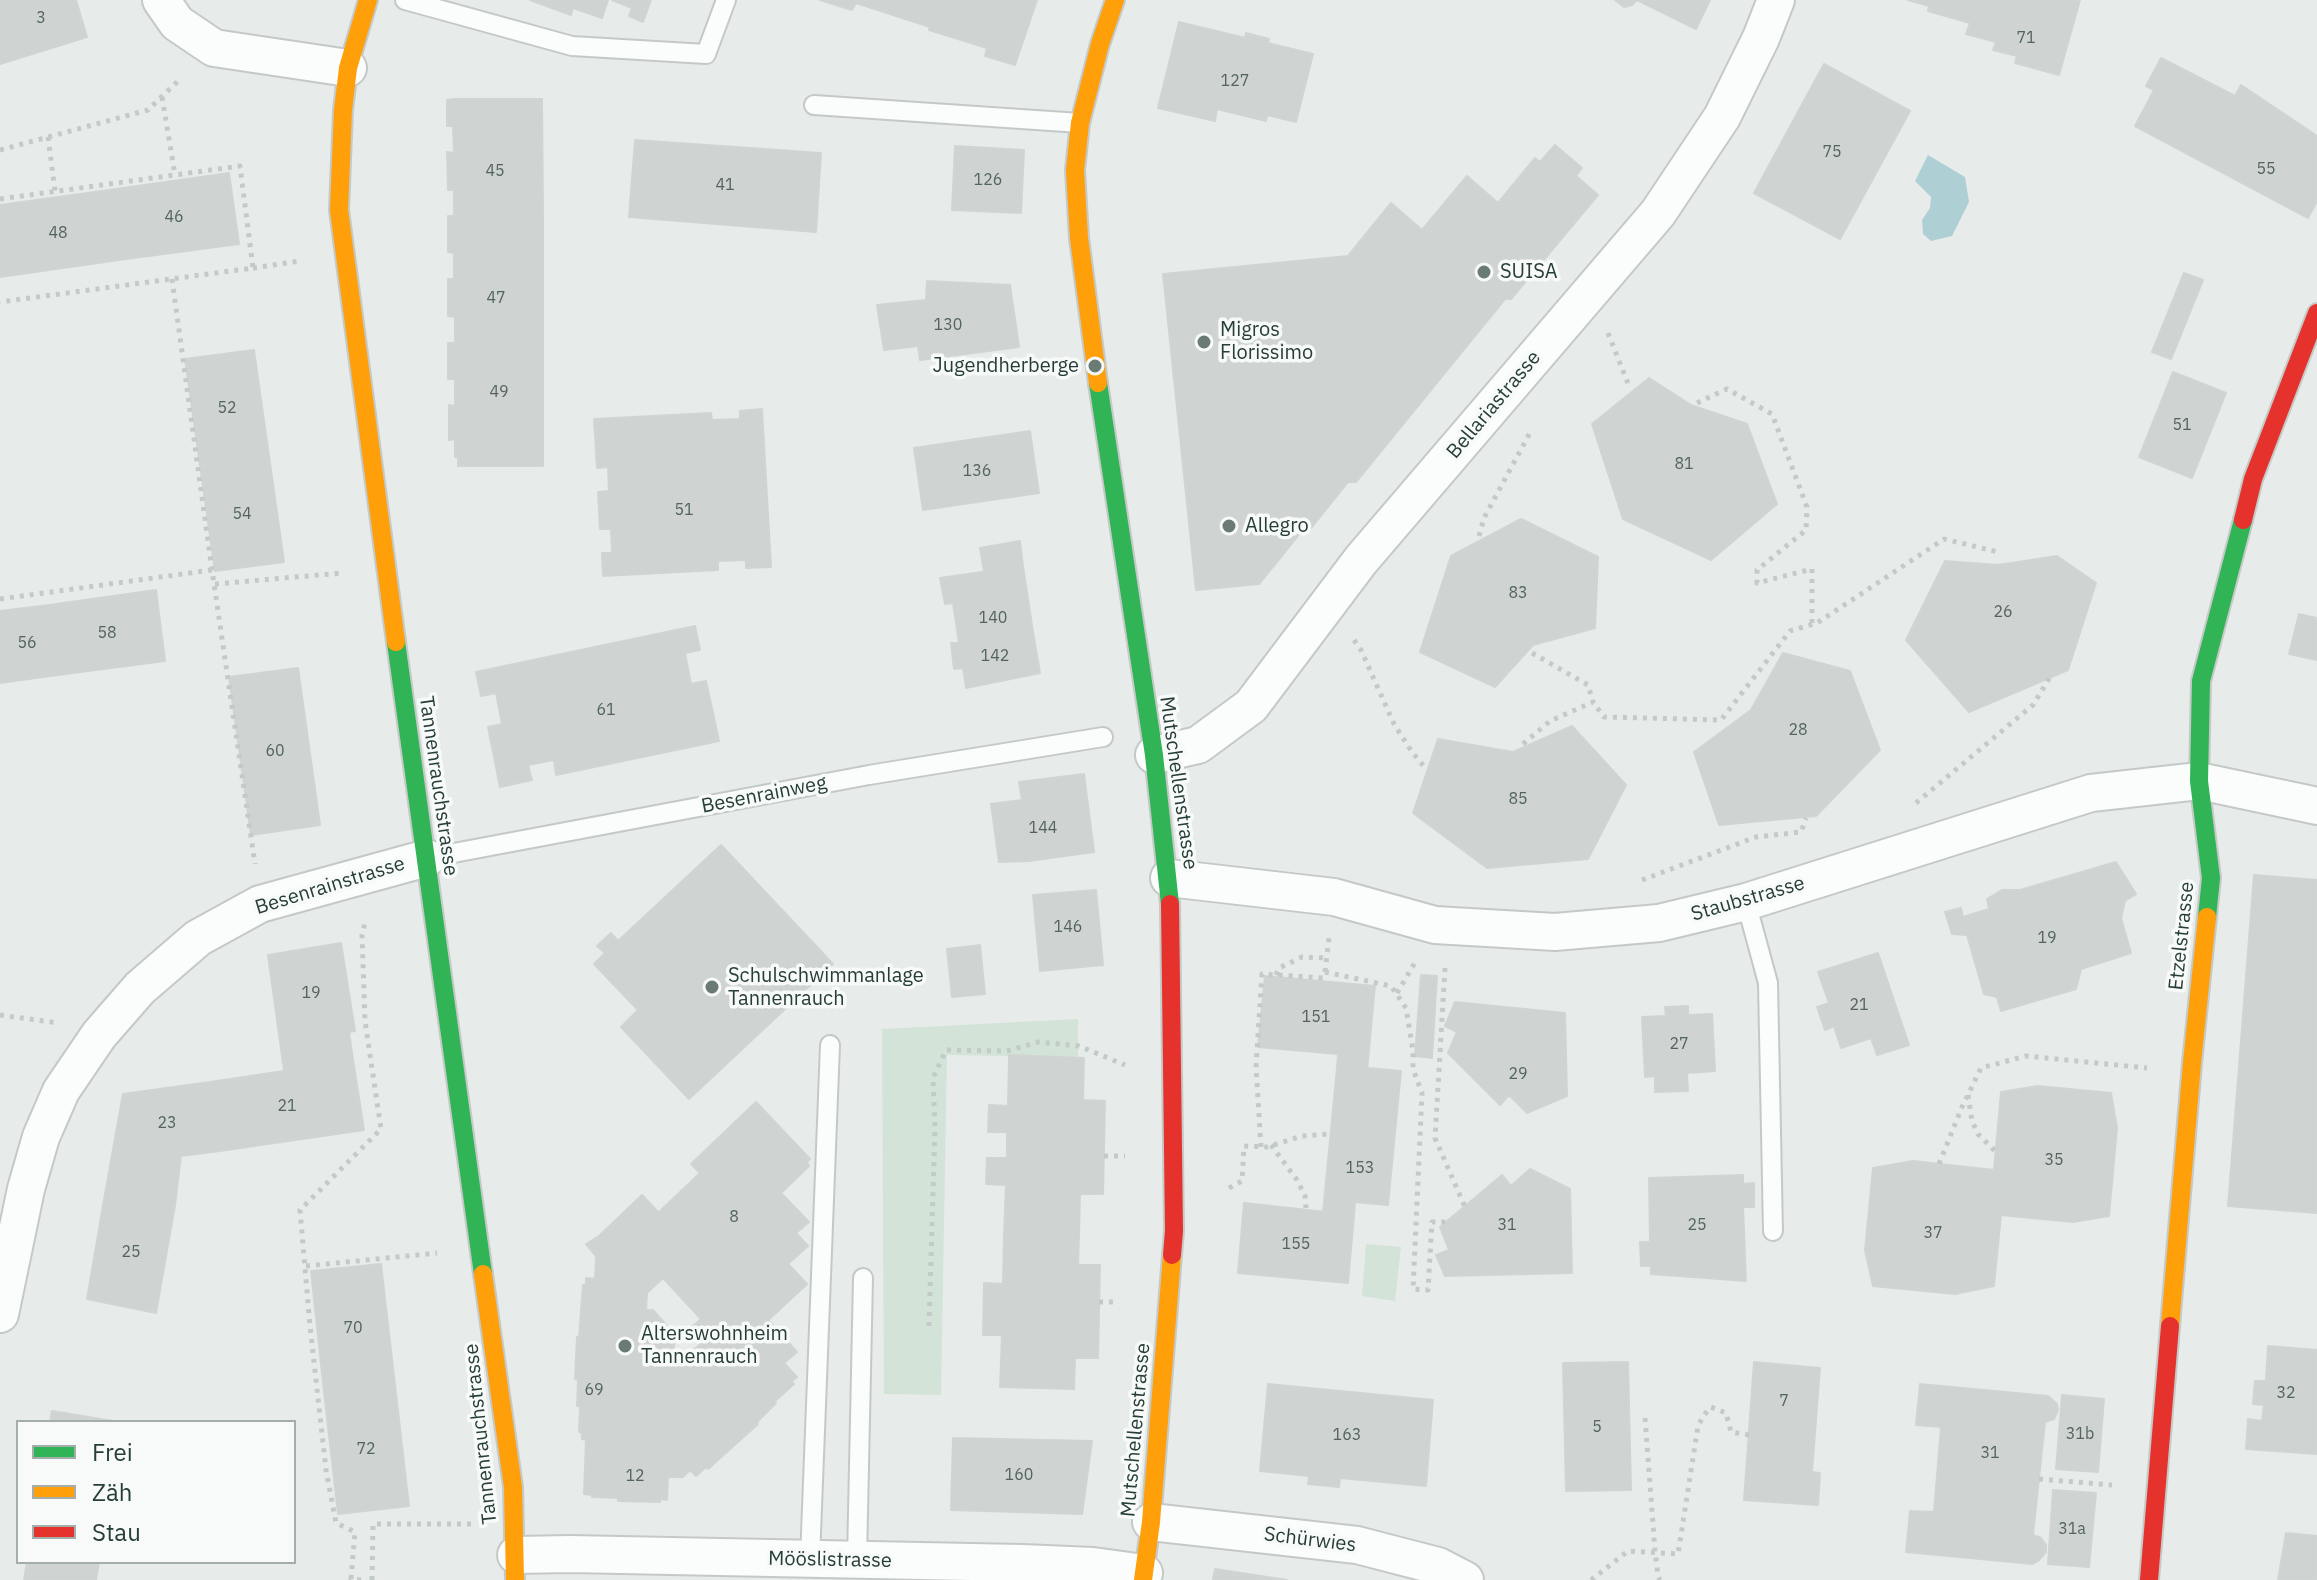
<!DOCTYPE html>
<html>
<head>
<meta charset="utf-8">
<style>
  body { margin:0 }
  #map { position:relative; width:2317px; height:1580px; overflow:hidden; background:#e7ecea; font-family:"IBM Plex Sans",sans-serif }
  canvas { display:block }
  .legend { position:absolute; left:16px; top:1420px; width:280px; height:144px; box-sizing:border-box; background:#f7faf8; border:2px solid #a4afab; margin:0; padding:10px 14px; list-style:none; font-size:24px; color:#273e38 }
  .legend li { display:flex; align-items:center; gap:16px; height:40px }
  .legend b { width:40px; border:2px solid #a4afab }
</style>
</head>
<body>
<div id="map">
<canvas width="2317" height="1580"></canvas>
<ul class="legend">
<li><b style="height:10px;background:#30b455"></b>Frei</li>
<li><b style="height:10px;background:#ff9f0a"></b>Zäh</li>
<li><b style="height:10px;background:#e5322d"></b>Stau</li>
</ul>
</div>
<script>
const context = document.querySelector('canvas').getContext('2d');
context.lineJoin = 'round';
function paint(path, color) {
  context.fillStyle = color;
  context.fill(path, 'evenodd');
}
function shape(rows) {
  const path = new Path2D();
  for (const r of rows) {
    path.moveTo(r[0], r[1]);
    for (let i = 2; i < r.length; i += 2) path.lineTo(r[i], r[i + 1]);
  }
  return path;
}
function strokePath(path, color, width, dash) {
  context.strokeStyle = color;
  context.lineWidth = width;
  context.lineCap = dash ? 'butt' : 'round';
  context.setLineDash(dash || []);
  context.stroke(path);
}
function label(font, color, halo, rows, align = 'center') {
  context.font = font + ' "IBM Plex Sans",sans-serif';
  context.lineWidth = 7;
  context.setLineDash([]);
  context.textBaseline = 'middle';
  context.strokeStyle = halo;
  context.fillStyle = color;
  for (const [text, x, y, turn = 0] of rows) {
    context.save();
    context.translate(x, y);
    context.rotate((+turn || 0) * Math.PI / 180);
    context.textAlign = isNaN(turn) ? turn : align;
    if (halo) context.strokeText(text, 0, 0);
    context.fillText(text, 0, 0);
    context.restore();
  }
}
const green = shape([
  [1078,1019,1078,1057,947,1055,941,1395,884,1394,882,1029],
  [1366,1244,1401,1247,1395,1301,1362,1296]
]);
const water = shape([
  [1928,155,1965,177,1969,202,1952,236,1931,241,1923,234,1922,220,1930,208,1931,197,1915,181]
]);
const building = shape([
  [0,0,76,0,87,37,0,64,0,0],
  [530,0,608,0,602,18,573,8,571,15,530,0],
  [612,0,651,0,643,22,629,16,632,8,612,0],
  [820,0,939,0,930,27,856,3,852,10,820,0],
  [939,0,1037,0,1015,65,985,56,987,48,929,30,939,0],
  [1615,0,1710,0,1696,29,1637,0,1632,5,1624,7,1615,0],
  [1908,0,2080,0,2059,75,2015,63,2017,56,1993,50,1996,42,1966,34,1970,23,1928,11,1929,6,1908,0],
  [1179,22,1245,38,1246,33,1269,39,1268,43,1313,54,1296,122,1267,115,1266,121,1217,109,1215,121,1158,108,1179,22],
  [2161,58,2235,96,2241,85,2317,136,2317,201,2308,218,2135,126,2154,90,2146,86,2161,58],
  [1824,64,1910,111,1840,239,1754,193,1824,64],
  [453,99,542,99,543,216,454,217,454,190,448,190,447,152,454,153,453,126,447,126,447,100,453,99],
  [635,140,821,153,816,232,629,217,635,140],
  [1555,145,1582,168,1576,176,1598,195,1511,299,1505,299,1356,482,1348,482,1308,532,1301,532,1259,584,1196,590,1163,274,1348,256,1391,203,1422,230,1467,176,1498,203,1535,158,1540,162,1555,145],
  [955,146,1024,150,1021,213,952,210,955,146],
  [229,173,239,244,119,260,109,190,229,173],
  [109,190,119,260,0,277,0,205,109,190],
  [448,216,543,216,543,344,455,343,455,317,448,316,448,279,454,279,454,253,448,252,448,216],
  [2184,273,2203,280,2171,359,2152,352,2184,273],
  [927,281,1010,285,1019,347,920,360,918,346,884,350,877,305,926,300,927,281],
  [448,343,543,344,543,466,458,466,458,457,455,457,455,439,449,440,449,405,455,406,455,379,448,379,448,343],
  [254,350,269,456,200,465,185,359,254,350],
  [2173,372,2226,393,2192,478,2139,457,2173,372],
  [1649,378,1691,405,1747,424,1777,504,1711,560,1623,519,1592,424,1649,378],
  [762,409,771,567,746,568,746,560,718,561,718,570,603,576,602,553,612,553,611,529,600,529,598,492,609,491,608,467,597,468,594,419,711,413,712,420,740,419,740,411,762,409],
  [1030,431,1039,493,923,510,914,448,1030,431],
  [269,456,284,562,215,571,200,465,269,456],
  [1521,519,1598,557,1595,628,1533,645,1495,687,1420,652,1451,556,1521,519],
  [1020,541,1023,566,984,571,980,548,1020,541],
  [2057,556,2096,583,2068,670,1969,712,1906,640,1945,561,1998,565,2057,556],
  [1023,566,1033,632,959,643,953,603,945,604,940,578,1023,566],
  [156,590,165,661,58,675,49,605,156,590],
  [49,605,58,675,0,683,0,611,49,605],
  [2299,614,2317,618,2317,660,2289,654,2299,614],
  [695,626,700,650,685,653,691,684,706,681,719,741,556,775,554,760,528,765,532,780,500,787,488,727,502,724,496,693,481,696,476,672,695,626],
  [1033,632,1040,673,966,688,963,668,954,669,951,643,1033,632],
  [1783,653,1850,671,1880,750,1816,816,1719,825,1694,752,1751,710,1783,653],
  [298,668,320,825,251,835,229,677,298,668],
  [1572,726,1626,785,1588,859,1487,868,1413,813,1438,739,1513,752,1572,726],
  [1084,774,1094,852,1029,861,999,862,991,804,1022,800,1019,782,1084,774],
  [721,845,833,964,689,1099,621,1027,638,1010,594,964,605,953,597,946,611,933,618,941,721,845],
  [2116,862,2136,894,2125,901,2121,918,2131,953,2081,969,2076,989,2001,1011,1997,997,1984,994,1967,935,1952,934,1945,912,1961,908,1963,917,1989,909,1987,899,2002,890,2020,890,2116,862],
  [2254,875,2317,880,2317,1213,2228,1206,2254,875],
  [1096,890,1103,965,1040,971,1033,895,1096,890],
  [341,943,355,1031,349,1032,352,1053,283,1063,268,955,341,943],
  [980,945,985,994,952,997,947,949,980,945],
  [1878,953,1909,1045,1877,1055,1871,1038,1841,1048,1834,1026,1825,1030,1817,1007,1829,1003,1818,972,1878,953],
  [1421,975,1437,976,1432,1058,1415,1056,1421,975],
  [1265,976,1375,986,1367,1071,1337,1068,1338,1054,1258,1047,1265,976],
  [1455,1002,1565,1013,1567,1096,1527,1113,1509,1095,1500,1105,1448,1053,1457,1032,1445,1026,1455,1002],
  [1688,1006,1688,1015,1712,1014,1715,1071,1687,1073,1688,1091,1655,1092,1655,1076,1645,1077,1642,1017,1666,1016,1665,1007,1688,1006],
  [352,1053,364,1130,220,1151,210,1082,284,1071,283,1063,352,1053],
  [1009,1055,1084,1058,1083,1100,1105,1101,1103,1194,1080,1194,1079,1236,1004,1234,1006,1185,986,1184,987,1158,1007,1158,1007,1132,988,1132,989,1105,1008,1106,1009,1055],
  [1337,1068,1367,1071,1368,1068,1401,1071,1388,1205,1355,1202,1354,1215,1323,1212,1337,1068],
  [210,1082,220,1151,181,1156,175,1205,105,1194,123,1094,210,1082],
  [2038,1086,2111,1093,2117,1128,2109,1216,2073,1222,2001,1215,1994,1170,2001,1092,2038,1086],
  [756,1102,810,1159,807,1162,809,1166,781,1193,809,1222,796,1233,808,1246,788,1264,807,1284,764,1324,659,1212,700,1173,691,1164,756,1102],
  [1913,1161,1994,1170,2001,1215,1994,1286,1955,1294,1873,1286,1865,1250,1873,1168,1913,1161],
  [1530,1169,1570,1189,1572,1273,1445,1276,1436,1255,1449,1250,1440,1227,1502,1175,1511,1186,1530,1169],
  [1743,1175,1743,1184,1754,1183,1754,1207,1743,1207,1746,1281,1651,1274,1651,1266,1641,1266,1640,1242,1650,1242,1649,1178,1743,1175],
  [105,1194,175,1205,156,1313,87,1299,105,1194],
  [642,1195,764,1324,768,1320,797,1352,784,1363,797,1377,791,1382,794,1384,774,1402,776,1403,757,1422,758,1424,708,1469,706,1467,696,1476,690,1470,683,1477,668,1477,667,1500,660,1499,660,1502,618,1501,618,1498,592,1497,592,1495,584,1494,586,1440,582,1439,582,1433,579,1432,580,1406,577,1406,578,1380,575,1379,577,1337,579,1338,583,1285,586,1285,586,1278,595,1279,596,1256,586,1244,599,1236,642,1195],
  [663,1278,701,1319,692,1327,704,1340,690,1354,674,1353,674,1334,653,1310,646,1310,647,1293,663,1278],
  [1244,1203,1354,1215,1348,1283,1238,1273,1244,1203],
  [1004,1234,1079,1236,1078,1265,1100,1265,1098,1358,1075,1358,1074,1389,1000,1387,1002,1335,983,1335,984,1283,1003,1284,1004,1234],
  [381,1264,395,1385,324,1392,311,1271,381,1264],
  [2268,1346,2317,1350,2317,1454,2246,1449,2248,1419,2262,1421,2264,1405,2253,1404,2255,1381,2266,1381,2268,1346],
  [1628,1362,1631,1490,1566,1491,1563,1363,1628,1362],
  [1754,1362,1820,1368,1812,1472,1820,1473,1818,1505,1744,1500,1754,1362],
  [1268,1384,1433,1400,1426,1486,1340,1478,1339,1487,1308,1484,1309,1476,1260,1471,1268,1384],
  [1920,1384,2048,1396,2057,1404,2058,1410,2054,1419,2045,1422,2033,1535,2041,1538,2046,1545,2046,1552,2038,1561,2033,1564,1906,1552,1910,1511,1934,1512,1941,1427,1916,1425,1920,1384],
  [395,1385,409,1506,338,1514,324,1392,395,1385],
  [2062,1395,2104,1399,2098,1472,2056,1469,2062,1395],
  [52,1411,119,1422,50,1422,52,1411],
  [953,1438,1092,1441,1082,1514,951,1510,953,1438],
  [2053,1490,2096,1493,2089,1567,2048,1564,2053,1490],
  [2286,1533,2317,1536,2317,1580,2278,1580,2286,1533],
  [27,1562,99,1562,96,1580,24,1580,27,1562],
  [1215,1569,1287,1580,1213,1580,1215,1569]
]);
const path = shape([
  [162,97,175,175],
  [48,137,55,191],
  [0,150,148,110,180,79],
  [0,199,240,166,253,268,0,302],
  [253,268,300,261],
  [172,279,212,570,255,864],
  [1608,333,1629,386],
  [1697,403,1727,389,1772,414,1807,507,1806,530,1757,570,1757,583,1812,569,1812,625],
  [1479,536,1484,518,1532,429],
  [215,584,342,573],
  [0,599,212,570],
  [1354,640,1361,650,1394,724,1412,752,1427,770],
  [1532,653,1588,685,1593,702],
  [1523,744,1550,721,1593,702,1604,717,1721,720,1790,631,1817,623,1944,539,1998,552],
  [1916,803,2033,705,2050,677],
  [1642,880,1756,837,1801,832,1806,818],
  [1445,968,1435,1138,1465,1207],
  [1325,972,1391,986,1406,1008,1413,1051,1413,1069,1422,1093,1413,1289,1428,1290,1432,1222,1446,1222],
  [1325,972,1329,938],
  [1276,975,1279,968,1302,957,1326,958],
  [1397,993,1416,961],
  [0,1015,58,1023],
  [1968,1095,1972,1121,1978,1134,1995,1151],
  [1271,1145,1297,1180,1305,1196,1306,1208],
  [1261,1147,1256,1067,1262,974,1324,978],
  [1104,1156,1125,1156],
  [1939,1164,1962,1107,1981,1068,2026,1056,2147,1068],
  [1229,1188,1242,1181,1244,1146,1267,1147,1302,1136,1331,1134],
  [306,1266,437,1253],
  [1099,1302,1118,1302],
  [929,1326,935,1127,933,1078,946,1050,1007,1051,1038,1042,1079,1046,1125,1065],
  [1645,1418,1655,1551,1658,1576,1660,1580],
  [2039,1479,2112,1485],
  [361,1580,351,1579,355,1532,336,1523,326,1470,310,1326,300,1210,381,1129,365,1021,362,935,366,919],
  [372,1580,373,1524,471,1524],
  [1591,1580,1628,1551,1678,1554,1698,1426,1704,1415,1711,1407,1726,1413,1731,1432,1749,1435]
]);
const lane = shape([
  [405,0,572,46,706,54,726,0],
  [814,105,1080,123],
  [427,858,869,775,1103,737],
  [1746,902,1768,983,1773,1231],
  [810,1559,830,1045],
  [857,1560,863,1278]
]);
const street = shape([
  [161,0,177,23,214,48,348,68],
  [1154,755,1198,745,1251,706,1361,560,1658,213,1722,117,1761,38,1776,0],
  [1169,878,1334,897,1435,925,1555,932,1659,923,1746,902,2091,793,2199,781,2317,806],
  [0,1314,26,1189,41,1137,61,1091,99,1035,140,988,198,938,260,904,427,858],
  [1151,1522,1357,1545,1438,1566,1465,1580],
  [516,1555,570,1554,1022,1563,1093,1566,1144,1573]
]);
const fast = shape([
  [1098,383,1154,755,1170,904],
  [396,642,483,1274],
  [2207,917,2211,878,2199,781,2201,681,2243,520]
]);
const slow = shape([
  [368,0,348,68,343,110,339,210,396,642],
  [1098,383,1079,238,1075,170,1080,123,1100,44,1115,0],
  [483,1274,513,1487,515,1580],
  [2170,1326,2192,1063,2207,917],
  [1143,1580,1151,1522,1172,1255]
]);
const jam = shape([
  [2243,520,2253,479,2317,313],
  [1170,904,1174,1231,1172,1255],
  [2149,1580,2170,1326]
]);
const markers = [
  [1484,272,8,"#6a7b76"],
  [1204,342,8,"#6a7b76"],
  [1095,366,8,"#6a7b76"],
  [1229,526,8,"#6a7b76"],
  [712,987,8,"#6a7b76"],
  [625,1346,8,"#6a7b76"]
];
const numberNames = [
  ["3",41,18],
  ["71",2026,38],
  ["127",1235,81],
  ["75",1832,152],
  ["55",2266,169],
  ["45",495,171],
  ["126",988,180],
  ["41",725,185],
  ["46",174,217],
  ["48",58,233],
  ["47",496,298],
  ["130",948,325],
  ["49",499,392],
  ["52",227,408],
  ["51",2182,425],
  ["81",1684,464],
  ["136",977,471],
  ["51",684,510],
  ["54",242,514],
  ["83",1518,593],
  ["26",2003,612],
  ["140",993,618],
  ["58",107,633],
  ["56",27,643],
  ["142",995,656],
  ["61",606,710],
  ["28",1798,730],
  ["60",275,751],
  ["85",1518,799],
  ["144",1043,828],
  ["146",1068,927],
  ["19",2047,938],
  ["19",311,993],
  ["21",1859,1005],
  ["151",1316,1017],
  ["27",1679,1044],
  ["29",1518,1074],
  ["21",287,1106],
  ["23",167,1123],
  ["35",2054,1160],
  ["153",1360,1168],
  ["8",734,1217],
  ["31",1507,1225],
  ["25",1697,1225],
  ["37",1933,1233],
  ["155",1296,1244],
  ["25",131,1252],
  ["70",353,1328],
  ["69",594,1390],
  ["32",2286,1393],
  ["7",1784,1401],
  ["5",1597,1427],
  ["31b",2080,1434],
  ["163",1347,1435],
  ["72",366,1449],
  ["31",1990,1453],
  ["160",1019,1475],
  ["12",635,1476],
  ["31a",2072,1529]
];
const poiNames = [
  ["SUISA",1500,272],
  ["Migros",1220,330],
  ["Florissimo",1220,353],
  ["Jugendherberge",1079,366,"right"],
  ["Allegro",1245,526],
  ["Schulschwimmanlage",728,976],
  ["Tannenrauch",728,999],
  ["Alterswohnheim",641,1334],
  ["Tannenrauch",641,1357]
];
const streetNames = [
  ["Bellariastrasse",1494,405,-50],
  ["Mutschellenstrasse",1178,783,82],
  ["Tannenrauchstrasse",438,786,82],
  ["Besenrainweg",764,795,-11],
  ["Besenrainstrasse",330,886,-17],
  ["Staubstrasse",1748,899,-16],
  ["Etzelstrasse",2182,936,-84],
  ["Mutschellenstrasse",1136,1430,-85],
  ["Tannenrauchstrasse",481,1434,-96],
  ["Schürwies",1310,1540,7],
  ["Mööslistrasse",830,1560,1]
];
paint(green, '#d3e3d8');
paint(water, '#aecfd4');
paint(building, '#cfd3d1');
strokePath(building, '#d0d5d3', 2);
strokePath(lane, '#c4c9c7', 22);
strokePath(street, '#c4c9c7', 40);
strokePath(fast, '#c5cac8', 22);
strokePath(slow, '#c5cac8', 22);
strokePath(jam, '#c5cac8', 22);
strokePath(path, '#c3cbc8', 5, [4, 6]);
strokePath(lane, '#fbfcfc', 18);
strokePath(street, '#fbfcfc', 36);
strokePath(fast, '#30b455', 18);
strokePath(slow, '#ff9f0a', 18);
strokePath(jam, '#e5322d', 18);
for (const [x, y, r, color] of markers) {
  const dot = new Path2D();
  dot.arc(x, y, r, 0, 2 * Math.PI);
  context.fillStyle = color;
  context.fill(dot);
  strokePath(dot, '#f7faf8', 3);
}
label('16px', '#52645f', null, numberNames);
label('20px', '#273e38', '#f7faf8', poiNames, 'left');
label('20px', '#273e38', '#f7faf8', streetNames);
</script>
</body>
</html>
